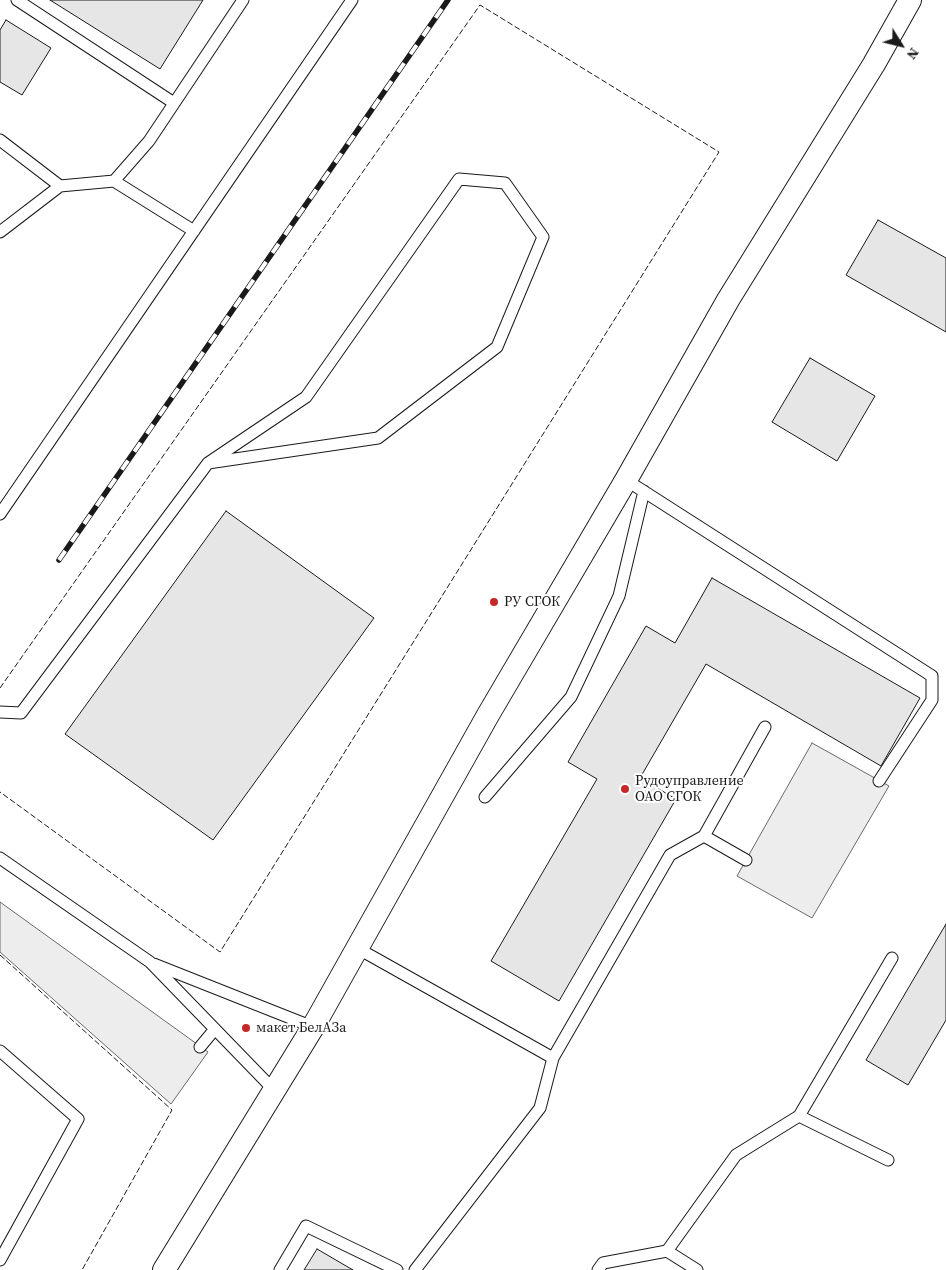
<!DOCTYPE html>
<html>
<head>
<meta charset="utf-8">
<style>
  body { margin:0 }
  #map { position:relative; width:946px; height:1270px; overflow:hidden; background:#fff; font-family:"Source Serif 4",serif }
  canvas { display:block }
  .north { position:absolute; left:876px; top:20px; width:50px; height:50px; -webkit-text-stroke:4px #fff; paint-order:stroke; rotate:126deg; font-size:14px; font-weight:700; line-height:20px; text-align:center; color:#1a1a1a }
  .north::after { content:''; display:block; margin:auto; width:18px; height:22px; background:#1a1a1a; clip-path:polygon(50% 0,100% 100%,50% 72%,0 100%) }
</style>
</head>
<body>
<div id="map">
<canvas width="946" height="1270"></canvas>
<div class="north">N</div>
</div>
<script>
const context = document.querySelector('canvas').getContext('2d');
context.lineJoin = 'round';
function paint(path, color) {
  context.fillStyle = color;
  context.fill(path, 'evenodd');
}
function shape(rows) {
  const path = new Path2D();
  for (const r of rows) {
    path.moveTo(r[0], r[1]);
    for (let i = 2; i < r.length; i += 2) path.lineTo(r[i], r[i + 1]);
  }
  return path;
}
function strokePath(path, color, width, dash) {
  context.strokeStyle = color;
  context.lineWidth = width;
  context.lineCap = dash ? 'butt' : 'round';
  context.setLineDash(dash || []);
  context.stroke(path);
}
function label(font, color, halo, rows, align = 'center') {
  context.font = font + ' "Source Serif 4",serif';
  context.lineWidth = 4;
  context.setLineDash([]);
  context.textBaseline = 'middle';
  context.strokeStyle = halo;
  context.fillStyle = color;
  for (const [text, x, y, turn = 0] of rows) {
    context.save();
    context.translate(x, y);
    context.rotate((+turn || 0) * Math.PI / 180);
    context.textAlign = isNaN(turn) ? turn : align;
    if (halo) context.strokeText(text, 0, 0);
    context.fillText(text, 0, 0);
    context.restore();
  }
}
const parking = shape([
  [812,743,889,786,812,918,737,876,812,743],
  [0,902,208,1052,171,1104,0,952,0,902]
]);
const building = shape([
  [50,0,203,0,160,69,50,0],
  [6,20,51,48,22,95,0,82,0,30,6,20],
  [878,220,946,258,946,332,846,275,878,220],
  [810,358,875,396,837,461,772,422,810,358],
  [226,511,374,618,213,840,65,734,226,511],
  [712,578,920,698,881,766,706,664,640,778,676,799,559,1001,491,961,597,779,568,762,646,626,675,643,712,578],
  [946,924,946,1020,908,1085,866,1060,946,924],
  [317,1249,353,1270,304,1270,317,1249]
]);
const service = shape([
  [17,0,174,103],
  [0,140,60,186,114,181],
  [194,231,114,181,149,141,243,0],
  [0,232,60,186],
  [626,480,932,676,932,700,879,781],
  [0,514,352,0],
  [0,712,21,713,208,463,306,397,459,179,505,183,543,237,497,347,378,438,208,463],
  [485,797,571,697,619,596,644,491],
  [704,836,746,860],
  [0,858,150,962,274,1090],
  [357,948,553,1058,670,855,704,836,765,727],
  [154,964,313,1027],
  [200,1047,215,1029],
  [0,1051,78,1119,0,1260],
  [799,1116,892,958],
  [667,1251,736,1155,799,1116,888,1160],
  [280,1270,306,1226,397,1270],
  [415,1270,540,1108,553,1058],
  [598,1270,603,1263,667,1251,697,1270]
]);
const minor = shape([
  [164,1270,313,1027,488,715,626,480,728,300,874,64,910,0]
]);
const rail = shape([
  [59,560,448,0]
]);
const fence = shape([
  [0,688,480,5,719,152,220,952,0,792],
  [0,955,172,1110,82,1270]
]);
const markers = [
  [494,602,5,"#c62828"],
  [625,789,5,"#c62828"],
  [246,1028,5,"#c62828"]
];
const poiNames = [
  ["РУ СГОК",504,602],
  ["Рудоуправление",635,781],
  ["ОАО СГОК",635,797],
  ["макет БелАЗа",256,1028]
];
paint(parking, '#ededed');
strokePath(parking, '#6a6a6a', 1);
paint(building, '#e6e6e6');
strokePath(building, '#1a1a1a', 1);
strokePath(service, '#1a1a1a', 13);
strokePath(minor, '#1a1a1a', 24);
strokePath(service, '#fff', 11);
strokePath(minor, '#fff', 22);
strokePath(rail, '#1a1a1a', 5.5);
strokePath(rail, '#fff', 4, [11]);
strokePath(fence, '#1a1a1a', 1, [6, 2.5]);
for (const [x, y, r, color] of markers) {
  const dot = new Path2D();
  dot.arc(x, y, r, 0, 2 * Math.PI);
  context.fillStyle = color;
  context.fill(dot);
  strokePath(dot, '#fff', 2);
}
label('14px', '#1a1a1a', '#fff', poiNames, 'left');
</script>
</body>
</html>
